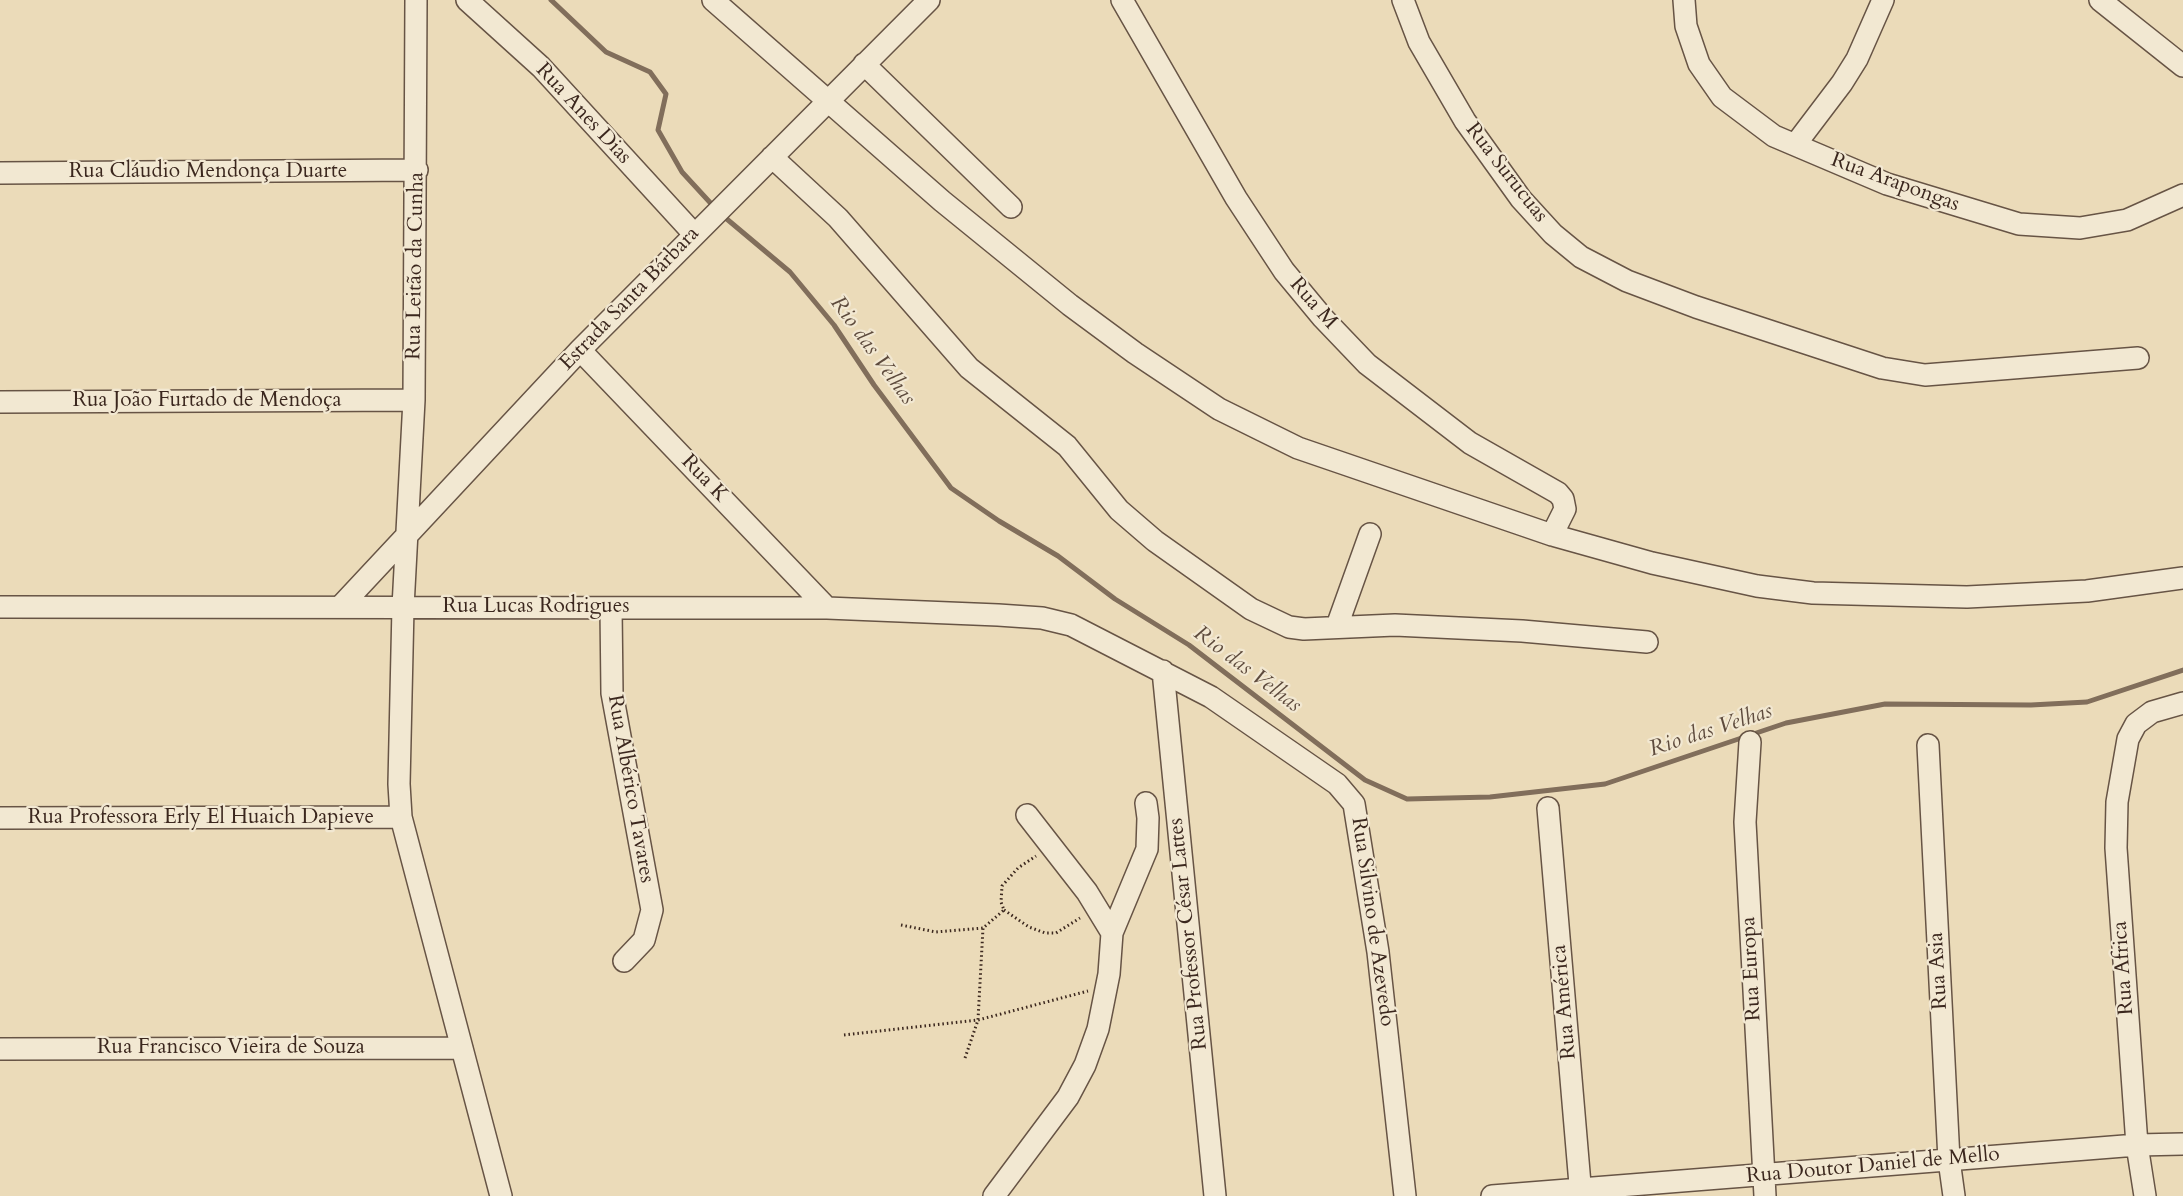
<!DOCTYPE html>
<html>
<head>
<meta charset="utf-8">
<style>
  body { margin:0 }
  canvas { display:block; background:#ebdbb9 }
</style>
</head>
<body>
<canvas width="2183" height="1196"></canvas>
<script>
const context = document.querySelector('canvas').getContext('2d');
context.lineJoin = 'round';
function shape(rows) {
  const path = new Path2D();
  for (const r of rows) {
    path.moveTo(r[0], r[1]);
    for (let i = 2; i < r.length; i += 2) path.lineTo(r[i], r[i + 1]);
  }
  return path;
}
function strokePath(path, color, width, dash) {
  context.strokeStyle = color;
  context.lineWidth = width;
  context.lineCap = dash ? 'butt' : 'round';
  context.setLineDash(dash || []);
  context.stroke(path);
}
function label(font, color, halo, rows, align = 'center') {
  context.font = font + ' Cardo,serif';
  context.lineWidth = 4.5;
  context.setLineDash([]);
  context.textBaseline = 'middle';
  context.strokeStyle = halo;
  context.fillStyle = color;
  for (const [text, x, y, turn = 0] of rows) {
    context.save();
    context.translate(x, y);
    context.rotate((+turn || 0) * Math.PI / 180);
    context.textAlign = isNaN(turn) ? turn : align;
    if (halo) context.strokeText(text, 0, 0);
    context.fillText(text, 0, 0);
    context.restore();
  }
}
const stream = shape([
  [551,0,606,52,650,72,666,94,658,130,682,172,716,209],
  [722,215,790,272,834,325,874,385,951,488,999,521,1058,556,1115,599,1189,645,1365,780,1407,799,1490,797,1605,784,1786,723,1885,704,2031,705,2087,702,2183,670]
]);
const path = shape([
  [1752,723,1754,713],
  [1004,910,1029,927,1045,933,1056,933,1080,918],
  [901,925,936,932,983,928,1004,910,1001,902,1002,886,1018,868,1036,856],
  [844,1035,978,1020,1088,991],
  [965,1058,978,1020,983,928]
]);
const minor = shape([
  [416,0,414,400,403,607,399,784,401,817,501,1196],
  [467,0,541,67,694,234],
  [713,0,942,201,1070,305,1135,353,1219,409,1298,448,1552,535,1652,563,1757,586,1813,593,1967,597,2087,591,2183,578],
  [1122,0,1236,198,1284,271,1323,318,1367,364,1470,443,1558,493,1563,499,1565,509,1552,535],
  [1403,0,1419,42,1465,121,1521,199,1553,234,1581,257,1627,281,1696,307,1882,368,1925,375,2138,358],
  [1684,0,1686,26,1699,64,1722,97,1774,136,1887,184,2019,224,2080,228,2127,220,2183,195],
  [2100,0,2183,66],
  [864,64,1011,207],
  [1795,145,1842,83,1857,59,1883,0],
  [772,157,838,218,969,368,1067,446,1119,510,1155,541,1251,609,1289,627,1304,629,1395,625,1522,631,1647,642],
  [0,173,417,170],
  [580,350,827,608],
  [0,402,414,400],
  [0,607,827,608,998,615,1042,618,1071,625,1211,697,1337,784,1354,804,1378,952,1405,1196],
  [340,607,580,350,929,0],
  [611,608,612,693,652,910,644,940,624,961],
  [1337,626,1370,534],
  [1163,671,1215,1196],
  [1750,742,1745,822,1765,1196],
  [1928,745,1949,1160,1954,1196],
  [1548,808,1581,1196],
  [1027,815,1087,892,1112,933],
  [0,818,401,817],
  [0,1049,462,1048],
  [994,1196,1068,1097,1085,1065,1098,1029,1109,974,1112,933,1147,849,1148,818,1146,803],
  [1492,1196,2137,1145,2183,1144],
  [2145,1196,2137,1145,2116,848,2117,802,2128,739,2136,724,2152,712,2183,703]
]);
const streetNames = [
  ["Rua Anes Dias",583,114,47],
  ["Rua Cláudio Mendonça Duarte",208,172],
  ["Rua Surucuas",1506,173,52],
  ["Rua Arapongas",1895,183,20],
  ["Rua Leitão da Cunha",416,266,-89],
  ["Estrada Santa Bárbara",630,299,-46],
  ["Rua M",1313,304,49],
  ["Rua João Furtado de Mendoça",207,401],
  ["Rua K",704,479,46],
  ["Rua Lucas Rodrigues",536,607],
  ["Rua Albérico Tavares",630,789,80],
  ["Rua Professora Erly El Huaich Dapieve",201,818],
  ["Rua Silvino de Azevedo",1372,922,82],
  ["Rua Professor César Lattes",1189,934,-96],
  ["Rua Africa",2124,968,-94],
  ["Rua Europa",1752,969,-93],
  ["Rua Asia",1939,971,-93],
  ["Rua América",1565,1002,-95],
  ["Rua Francisco Vieira de Souza",231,1048],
  ["Rua Doutor Daniel de Mello",1873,1166,-5]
];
const waterNames = [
  ["Rio das Velhas",872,351,54],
  ["Rio das Velhas",1247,670,37],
  ["Rio das Velhas",1711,731,-18]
];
strokePath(stream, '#816e5b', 5);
strokePath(minor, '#675445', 24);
strokePath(path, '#3b271e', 3, [1.5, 3]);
strokePath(minor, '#f2e8d2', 21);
label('21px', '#3b271e', '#f2e8d2', streetNames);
label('italic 22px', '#5e4b3d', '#f2e8d2', waterNames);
</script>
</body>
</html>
